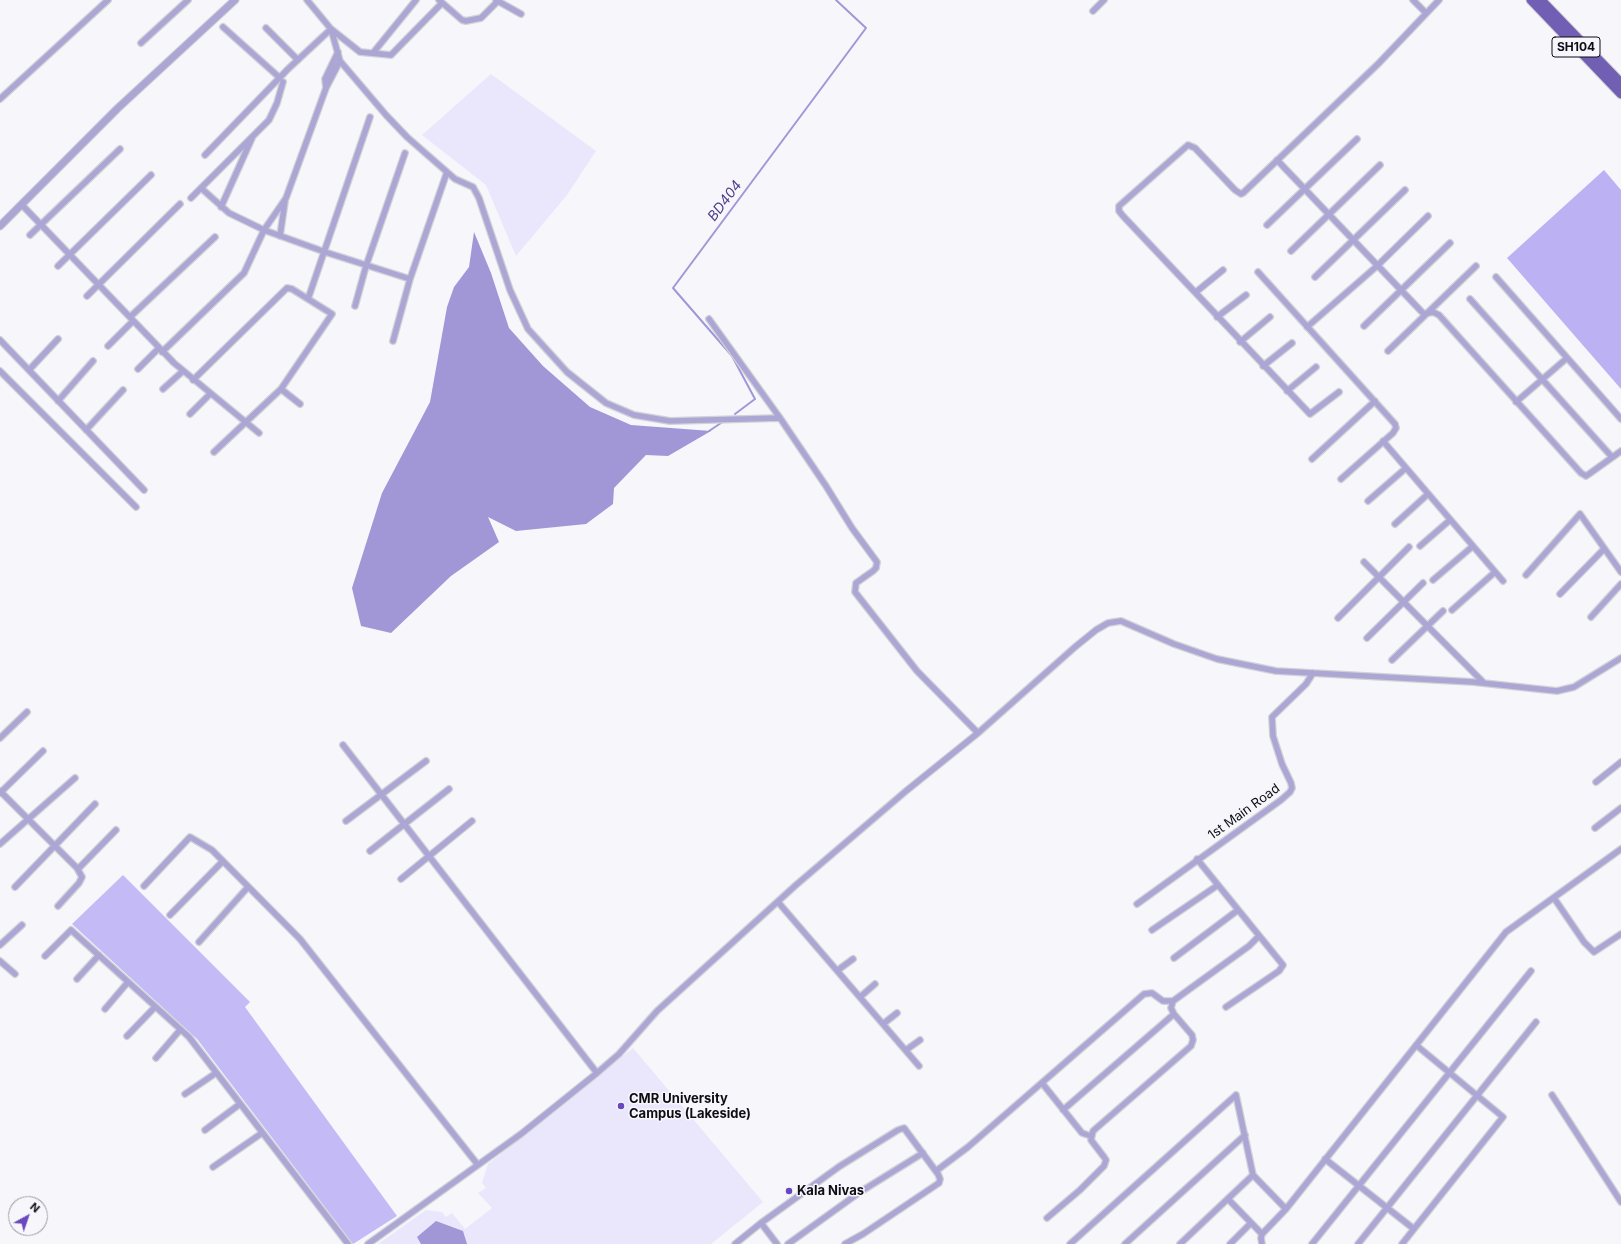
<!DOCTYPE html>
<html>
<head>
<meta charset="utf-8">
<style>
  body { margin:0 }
  #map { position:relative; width:1621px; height:1244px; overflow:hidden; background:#f6f6fb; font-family:Inter,sans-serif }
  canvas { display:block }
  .north { position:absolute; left:8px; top:1196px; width:40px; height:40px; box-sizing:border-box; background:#f6f6fb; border:1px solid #99999f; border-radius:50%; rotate:40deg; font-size:11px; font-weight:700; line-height:16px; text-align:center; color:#0e0d15 }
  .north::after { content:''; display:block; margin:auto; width:14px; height:18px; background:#6947c0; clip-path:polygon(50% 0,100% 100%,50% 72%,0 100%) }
</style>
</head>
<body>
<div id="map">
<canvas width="1621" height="1244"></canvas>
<div class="north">N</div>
</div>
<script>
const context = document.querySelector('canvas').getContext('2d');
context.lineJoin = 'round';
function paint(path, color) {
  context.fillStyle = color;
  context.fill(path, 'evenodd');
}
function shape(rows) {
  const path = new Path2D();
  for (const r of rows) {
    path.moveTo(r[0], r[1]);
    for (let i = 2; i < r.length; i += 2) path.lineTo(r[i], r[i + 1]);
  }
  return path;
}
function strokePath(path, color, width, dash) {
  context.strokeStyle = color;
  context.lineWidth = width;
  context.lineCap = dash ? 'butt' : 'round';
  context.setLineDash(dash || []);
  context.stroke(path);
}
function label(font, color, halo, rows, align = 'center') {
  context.font = font + ' Inter,sans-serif';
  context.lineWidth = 3;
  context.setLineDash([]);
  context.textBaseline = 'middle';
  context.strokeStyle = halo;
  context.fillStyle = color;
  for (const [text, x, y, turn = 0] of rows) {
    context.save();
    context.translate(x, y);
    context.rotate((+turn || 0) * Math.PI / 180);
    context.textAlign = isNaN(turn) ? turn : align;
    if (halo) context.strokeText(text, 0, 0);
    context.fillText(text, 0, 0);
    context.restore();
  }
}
const built = shape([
  [491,74,596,151,567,195,516,256,486,185,422,135],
  [633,1048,763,1202,711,1244,378,1244,426,1210,442,1212,446,1217,452,1213,465,1229,492,1208,478,1193,486,1188,482,1183,488,1164]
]);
const green = shape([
  [123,875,250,1002,245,1007,397,1216,353,1244,197,1039,72,924]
]);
const forest = shape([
  [1604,170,1621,190,1621,389,1507,258]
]);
const water = shape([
  [474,232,491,273,509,328,543,366,590,407,631,425,711,431,668,456,646,455,614,488,613,504,586,524,516,531,488,517,499,542,451,576,391,633,361,626,352,588,382,493,430,402,447,307,454,287,469,267],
  [436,1221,463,1231,467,1244,421,1244,417,1237]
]);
const stream = shape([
  [735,414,755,399,732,356,673,288,866,28,836,0],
  [709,431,724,421]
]);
const minor = shape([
  [307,0,331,29,360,52,391,55,442,3],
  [439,0,462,20,466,21,481,18,498,1],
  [496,0,521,14],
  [1413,0,1426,13],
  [1093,11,1104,0],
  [223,27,280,78],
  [266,28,298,60],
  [331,29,340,61,386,115,407,137,455,179,473,187,479,198,510,290,528,329,567,372,606,403,634,415,670,421,780,418],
  [141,43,188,0],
  [373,53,416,0],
  [326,88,325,79,338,52],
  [0,99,108,0],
  [205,155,288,69,331,29],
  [1277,160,1421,311,1424,314,1433,312,1439,315,1581,473,1586,476,1589,474,1621,451],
  [201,188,229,213,264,230,325,252,410,279],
  [191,198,269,120,277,103,283,82],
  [22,205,174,363,259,433],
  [221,207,252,138],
  [1267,225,1357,139],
  [30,235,120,149],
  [280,236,285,201],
  [1291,251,1380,165],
  [58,266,151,175],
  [1258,272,1395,424,1396,428,1393,433,1341,479],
  [1315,277,1405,190],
  [1496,277,1621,419],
  [1196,292,1223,270],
  [87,296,180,204],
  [308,299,370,117],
  [1470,299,1612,457],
  [355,306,366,266,405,153],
  [130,317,215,237],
  [1217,317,1246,295],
  [709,319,780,418,826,486,852,528,877,562,876,568,873,571,856,583,855,592,917,671,978,733],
  [1364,326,1450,243],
  [1307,327,1377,266,1428,216],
  [0,340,144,490],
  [393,341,410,279,447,172],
  [1240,342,1270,317],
  [108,346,133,321],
  [1388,351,1476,266],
  [162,352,244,273,264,230,286,198,326,88,340,61],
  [1263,366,1292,343],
  [138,369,159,348],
  [29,370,58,339],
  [0,371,136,507],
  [193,380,287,288,292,289,332,314,281,389,214,452],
  [163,389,183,371],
  [281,389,300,404],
  [1287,391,1316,367],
  [1339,392,1310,414,1123,216,1119,211,1119,206,1188,145,1195,148,1235,190,1241,194,1243,193,1378,64,1439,0],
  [58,401,93,361],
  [1516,402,1567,358],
  [190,414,210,394],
  [86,430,123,390],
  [1383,441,1503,581],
  [1312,459,1375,401],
  [1368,501,1406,468],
  [1395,524,1428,494],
  [1420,546,1450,520],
  [1364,562,1484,683],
  [1526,575,1580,514,1621,572],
  [1433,580,1473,546],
  [1560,594,1604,549],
  [1452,610,1495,572],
  [1591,617,1621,584],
  [1338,618,1409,547],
  [1367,638,1423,583],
  [1392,660,1443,611],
  [0,738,27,712],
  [343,745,597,1073],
  [1596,782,1621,762],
  [0,791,77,868,82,877,79,883,58,906],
  [0,793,43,751],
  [346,821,426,761],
  [1595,828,1621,808],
  [0,844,75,778],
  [370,851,449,789],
  [1197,859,1283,965,1279,971,1226,1007],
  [78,869,116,830],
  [401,879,472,821],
  [144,886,190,837,212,850,300,939,478,1165],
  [15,887,95,804],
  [1554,898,1584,942,1594,952,1621,934],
  [778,902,919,1066],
  [1137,904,1281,800,1290,792,1292,788,1291,783,1282,764,1273,736,1272,717,1306,684,1313,673],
  [170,915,223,861],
  [1152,930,1218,885],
  [199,942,248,887],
  [0,945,22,925],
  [45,956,71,930,189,1037,348,1244],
  [1174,958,1238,910],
  [0,961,15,974],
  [838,970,853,959],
  [77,979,99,955],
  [860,997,875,984],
  [105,1009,128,982],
  [883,1024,897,1013],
  [127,1036,155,1007],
  [906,1050,920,1040],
  [156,1058,180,1030],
  [1042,1083,1082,1133,1091,1136],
  [185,1094,216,1073],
  [1552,1095,1621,1202],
  [1063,1110,1174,1014],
  [205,1130,240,1104],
  [1325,1159,1414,1229],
  [213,1167,262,1133],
  [936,1171,968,1147,1144,994,1152,993,1163,1001,1173,1001,1249,946,1259,936],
  [1228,1199,1262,1234],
  [1047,1218,1080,1190,1104,1166,1106,1160,1104,1157,1091,1140,1093,1131,1191,1046,1193,1040,1192,1035,1174,1014,1171,1008,1173,1001],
  [368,1244,521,1134,597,1073,619,1054,657,1011,796,885,906,791,978,733,1075,647,1096,630,1108,623,1121,621,1174,644,1217,659,1276,671,1473,682,1557,691,1574,687,1621,658],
  [735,1244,761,1223],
  [777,1244,761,1223,840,1166,898,1130,904,1128,938,1174,940,1179,939,1183,863,1234,845,1244],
  [788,1244,860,1192,923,1153],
  [1070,1244,1236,1095,1253,1175,1286,1209],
  [1125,1244,1245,1135],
  [1180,1244,1253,1175],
  [1230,1244,1251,1223],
  [1262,1244,1261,1238,1262,1234,1286,1209,1506,932,1621,849],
  [1312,1244,1531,971],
  [1358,1244,1536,1022],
  [1402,1244,1503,1117,1416,1045]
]);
const tertiary = shape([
  [0,226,118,108,235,0]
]);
const primary = shape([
  [1531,0,1621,94],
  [1541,0,1621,83]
]);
const markers = [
  [621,1106,4,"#6947c0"],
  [789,1191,4,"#6947c0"]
];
const shields = [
  [1576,47,48]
];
const shieldNames = [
  ["SH104",1576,47]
];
const streetNames = [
  ["1st Main Road",1244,812,-36]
];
const poiNames = [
  ["CMR University",629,1099],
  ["Campus (Lakeside)",629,1114],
  ["Kala Nivas",797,1191]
];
const waterNames = [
  ["BD404",725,201,-53]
];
paint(built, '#eae7fc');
paint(green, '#c4bbf6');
paint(forest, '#bcb1f3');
paint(water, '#a197d6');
strokePath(stream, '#a197d6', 2);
strokePath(minor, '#d1d1d6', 8);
strokePath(tertiary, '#d1d1d6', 9);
strokePath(primary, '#d1d1d6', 11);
strokePath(minor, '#aca6d5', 5.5);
strokePath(tertiary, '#aca6d5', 7);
strokePath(primary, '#715fb4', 9);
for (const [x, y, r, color] of markers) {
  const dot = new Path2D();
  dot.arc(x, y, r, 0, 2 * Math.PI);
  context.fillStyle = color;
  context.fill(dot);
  strokePath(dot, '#f6f6fb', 1.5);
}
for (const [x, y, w] of shields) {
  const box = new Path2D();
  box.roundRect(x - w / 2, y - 10, w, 20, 3);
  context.fillStyle = '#f6f6fb';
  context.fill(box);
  strokePath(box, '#0e0d15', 1);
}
label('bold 12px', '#0e0d15', null, shieldNames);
label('13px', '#0e0d15', '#f6f6fb', streetNames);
label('bold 13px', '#0e0d15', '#f6f6fb', poiNames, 'left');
label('italic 14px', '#4f3c89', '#f6f6fb', waterNames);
</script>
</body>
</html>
